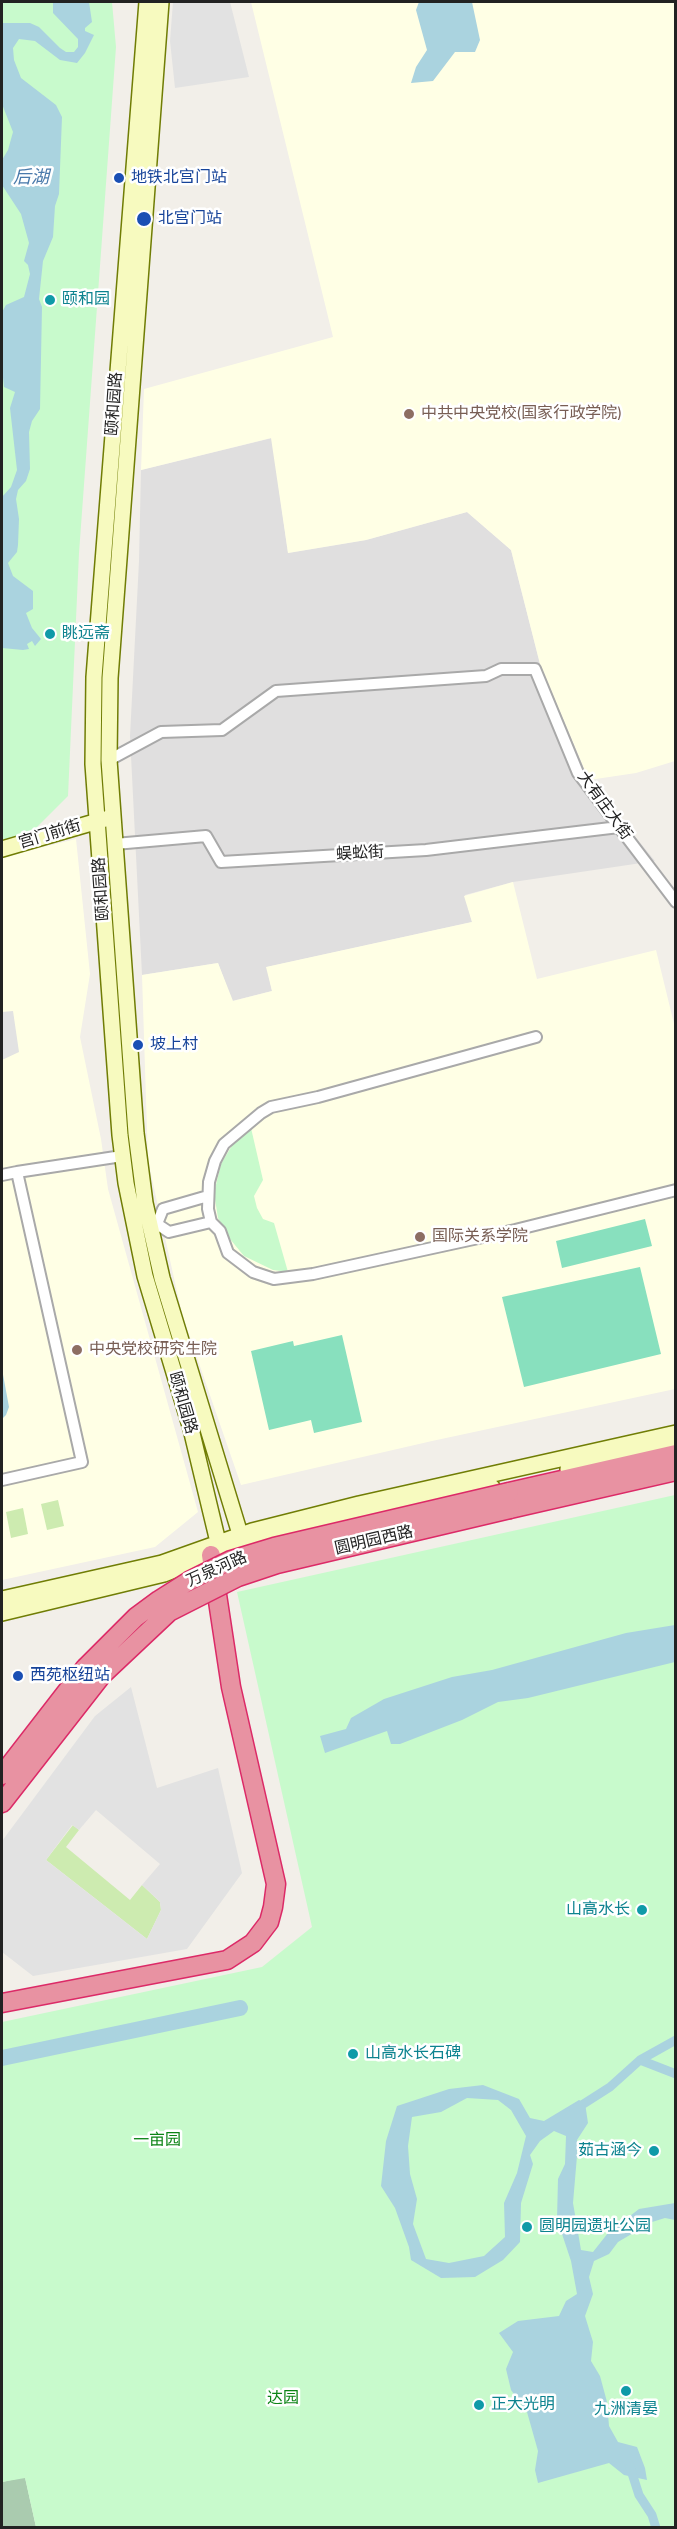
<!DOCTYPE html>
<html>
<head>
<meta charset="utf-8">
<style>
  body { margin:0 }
  #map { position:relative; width:677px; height:2529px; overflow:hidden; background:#f2efe9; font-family:"Titillium Web",sans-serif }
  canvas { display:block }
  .frame { position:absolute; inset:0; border:3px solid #222; pointer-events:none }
</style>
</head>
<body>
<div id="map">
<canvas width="677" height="2529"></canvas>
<div class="frame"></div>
</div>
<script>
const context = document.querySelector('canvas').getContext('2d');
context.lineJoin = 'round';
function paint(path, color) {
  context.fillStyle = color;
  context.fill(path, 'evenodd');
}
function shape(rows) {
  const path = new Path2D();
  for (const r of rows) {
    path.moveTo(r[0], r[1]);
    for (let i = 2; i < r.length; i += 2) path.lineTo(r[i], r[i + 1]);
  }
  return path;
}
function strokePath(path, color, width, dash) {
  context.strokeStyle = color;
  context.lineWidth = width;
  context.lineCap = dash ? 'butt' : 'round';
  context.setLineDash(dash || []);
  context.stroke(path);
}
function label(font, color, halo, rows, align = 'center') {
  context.font = font + ' "Titillium Web","Noto Sans SC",sans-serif';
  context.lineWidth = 5;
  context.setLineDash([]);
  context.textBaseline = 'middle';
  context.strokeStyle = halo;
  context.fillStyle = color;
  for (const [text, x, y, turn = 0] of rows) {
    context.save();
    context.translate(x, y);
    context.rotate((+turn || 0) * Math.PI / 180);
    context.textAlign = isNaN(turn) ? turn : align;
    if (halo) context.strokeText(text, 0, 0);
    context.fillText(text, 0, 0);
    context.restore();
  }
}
const residential = shape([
  [272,438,288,553,366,540,467,512,511,550,540,664,589,780,655,861,513,882,465,895,472,922,267,967,272,991,232,1001,218,963,142,975,130,736,139,561,141,470]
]);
const education = shape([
  [251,2,675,2,675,761,636,773,589,780,540,664,511,550,467,512,366,540,288,553,271,438,141,470,144,389,333,337],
  [76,839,90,974,80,1037,101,1139,108,1189,198,1512,155,1547,2,1580,2,857],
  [513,882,537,979,656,950,676,1032,675,1389,432,1441,241,1485,182,1314,148,1161,142,975,218,963,233,1001,272,991,266,967,472,922,464,896]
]);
const grass = shape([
  [58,1500,64,1526,47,1530,41,1504],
  [23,1508,28,1534,11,1538,6,1512],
  [73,1825,79,1830,66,1847,130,1900,142,1885,160,1902,161,1910,147,1939,46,1860]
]);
const cemetery = shape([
  [25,2477,36,2527,2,2527,2,2482]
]);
const park = shape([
  [2,2,112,2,116,47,79,553,68,796,32,832,2,841],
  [251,1128,263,1180,254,1196,257,1208,263,1219,274,1223,288,1272,273,1270,244,1256,230,1239,218,1218,214,1193,221,1164,234,1142],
  [675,1495,675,2527,36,2527,25,2478,2,2482,2,2022,262,1967,312,1927,237,1592]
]);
const pitch = shape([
  [645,1219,652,1246,562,1268,556,1241],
  [640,1267,661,1354,524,1387,502,1297],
  [342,1335,362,1422,314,1433,311,1420,269,1430,251,1351,293,1341,294,1346]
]);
const parking = shape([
  [173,2,230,2,249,77,175,88,170,41],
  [13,1011,19,1052,2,1060,2,1012],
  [131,1687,157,1788,218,1768,242,1873,187,1949,33,1976,2,1952,2,1841,95,1716],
  [96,1810,160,1864,142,1885,160,1902,161,1910,147,1939,46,1860,72,1825,79,1830]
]);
const water = shape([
  [53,2,89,2,92,22,85,28,85,31,94,35,85,53,77,63,60,60,35,41,19,39,13,48,14,60,21,78,56,105,62,117,59,194,55,206,53,237,43,261,39,299,42,307,40,409,32,421,29,432,30,469,26,481,18,490,16,499,19,519,18,545,17,552,8,563,13,576,33,591,33,609,26,613,32,628,41,639,35,646,32,641,27,644,29,649,23,650,2,648,2,497,11,487,17,470,10,408,15,392,4,387,2,368,2,312,6,305,24,297,30,274,28,265,24,261,29,243,21,214,2,185,2,160,8,150,13,132,2,104,2,23,30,23,39,27,60,48,66,52,74,52,78,47,78,39,53,13],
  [419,2,472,2,480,40,475,52,455,52,433,81,411,83,416,67,427,50,416,10],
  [2,1369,9,1407,6,1415,2,1419],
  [675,1625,675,1662,528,1698,498,1702,462,1720,400,1744,391,1744,387,1731,325,1753,320,1736,346,1729,351,1718,384,1699,452,1677,492,1670,626,1633],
  [483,2085,519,2099,530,2118,544,2121,579,2100,585,2103,588,2123,577,2140,577,2156,573,2203,581,2250,593,2252,608,2233,639,2209,675,2203,675,2220,665,2218,652,2222,618,2242,609,2254,594,2261,589,2277,593,2294,585,2316,593,2342,591,2361,600,2376,607,2402,609,2426,618,2442,637,2447,645,2468,647,2480,624,2475,609,2463,538,2483,535,2470,538,2451,527,2412,511,2390,506,2369,513,2352,499,2333,518,2321,559,2316,566,2301,577,2294,571,2261,557,2219,558,2179,565,2164,566,2136,554,2131,540,2141,530,2155,533,2164,521,2203,520,2242,503,2260,475,2277,441,2278,411,2260,409,2247,395,2208,381,2186,386,2141,397,2106,449,2089],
  [467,2098,498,2100,511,2110,526,2136,517,2173,504,2203,505,2237,484,2256,449,2263,426,2259,413,2224,417,2199,410,2174,408,2146,412,2117,441,2112]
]);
const canal = shape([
  [640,2060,676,2074],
  [574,2110,610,2087,640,2060,676,2040],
  [630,2467,639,2495,652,2515,656,2528]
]);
const river = shape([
  [2,2058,240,2008]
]);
const street = shape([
  [109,760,161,732,222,730,276,691,486,676,501,669,535,669,578,773,676,902],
  [115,844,206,836,221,862,426,850,619,827],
  [536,1037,318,1097,271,1107,261,1113,224,1144,215,1161,209,1182,208,1209,211,1222,220,1231,228,1253,253,1272,274,1279,313,1274,515,1230,676,1190],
  [2,1175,17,1172],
  [157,1224,163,1209,208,1196],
  [149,1226,157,1224,169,1232,211,1222],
  [2,1480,82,1462,17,1172,122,1156]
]);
const secondary = shape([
  [147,2,94,677,93,764,120,1135,126,1183,145,1276,191,1429,218,1542],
  [161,2,110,678,109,760,136,1133,145,1203,162,1278,240,1534],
  [2,849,105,819],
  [568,1469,676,1445],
  [2,1599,162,1563,252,1531,359,1504,676,1433],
  [2,1613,164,1574,234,1546,492,1487]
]);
const highway = shape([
  [509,1492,676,1454],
  [510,1509,676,1471],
  [2,1775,85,1668],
  [2,1803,102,1675],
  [2,2003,227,1960,253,1943,269,1922,273,1907,276,1884,231,1687,211,1555]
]);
const highwayBridge = shape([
  [85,1668,136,1617,159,1600,189,1581,231,1560,274,1547,509,1492],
  [102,1675,169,1612,238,1577,277,1564,510,1509]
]);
const markers = [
  [119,178,6,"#1a4fb4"],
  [144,219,8,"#1a4fb4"],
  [50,300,6,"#0f9aa8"],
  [409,414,6,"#8d6e63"],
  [50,634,6,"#0f9aa8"],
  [138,1045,6,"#1a4fb4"],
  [420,1237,6,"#8d6e63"],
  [77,1350,6,"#8d6e63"],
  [18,1676,6,"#1a4fb4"],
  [642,1910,6,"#0f9aa8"],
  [353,2054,6,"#0f9aa8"],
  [654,2151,6,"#0f9aa8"],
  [527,2227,6,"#0f9aa8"],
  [626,2391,6,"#0f9aa8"],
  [479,2405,6,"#0f9aa8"]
];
const transitNames = [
  ["地铁北宫门站",131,178],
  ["北宫门站",158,219],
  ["坡上村",150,1045],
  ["西苑枢纽站",30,1676]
];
const cultureNames = [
  ["颐和园",62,300],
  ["眺远斋",62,634],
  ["山高水长",630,1910,"right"],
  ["山高水长石碑",365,2054],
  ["茹古涵今",642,2151,"right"],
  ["圆明园遗址公园",539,2227],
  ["正大光明",491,2405],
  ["九洲清晏",626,2410,"center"]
];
const streetNames = [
  ["颐和园路",115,404,-86],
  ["大有庄大街",604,806,54],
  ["宫门前街",50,835,-17],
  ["蜈蚣街",360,854,-3],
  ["颐和园路",102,889,-94],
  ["颐和园路",182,1403,74],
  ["圆明园西路",374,1541,-13],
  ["万泉河路",217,1570,-24]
];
const educationNames = [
  ["中共中央党校(国家行政学院)",421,414],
  ["国际关系学院",432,1237],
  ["中央党校研究生院",89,1350]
];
const parkNames = [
  ["一亩园",157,2141],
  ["达园",283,2399]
];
const waterNames = [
  ["后湖",31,179]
];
paint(residential, '#e0dfdf');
paint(education, '#ffffe5');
paint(grass, '#cdebb0');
paint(cemetery, '#aacbaf');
paint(park, '#c8facc');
paint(pitch, '#88e0be');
paint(parking, '#e2e2e2');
paint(water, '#aad3df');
strokePath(canal, '#aad3df', 9);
strokePath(river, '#aad3df', 16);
strokePath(street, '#a9a9a9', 14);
strokePath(secondary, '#707d05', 18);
strokePath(highway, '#dc2a67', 21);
strokePath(street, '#fff', 10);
strokePath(secondary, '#f7fabf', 15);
strokePath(highway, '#e892a2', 18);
strokePath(highwayBridge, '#dc2a67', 21, []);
strokePath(highwayBridge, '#e892a2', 18);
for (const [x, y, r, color] of markers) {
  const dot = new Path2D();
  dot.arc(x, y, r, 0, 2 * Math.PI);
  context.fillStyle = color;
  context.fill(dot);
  strokePath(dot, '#fff', 2);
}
label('16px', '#164399', '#fff', transitNames, 'left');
label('16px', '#0d838f', '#fff', cultureNames, 'left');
label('16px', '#222', '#fff', streetNames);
label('16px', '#785e54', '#fff', educationNames, 'left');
label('16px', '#0c8416', '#fff', parkNames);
label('italic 18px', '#4a7aab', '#fff', waterNames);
</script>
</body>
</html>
